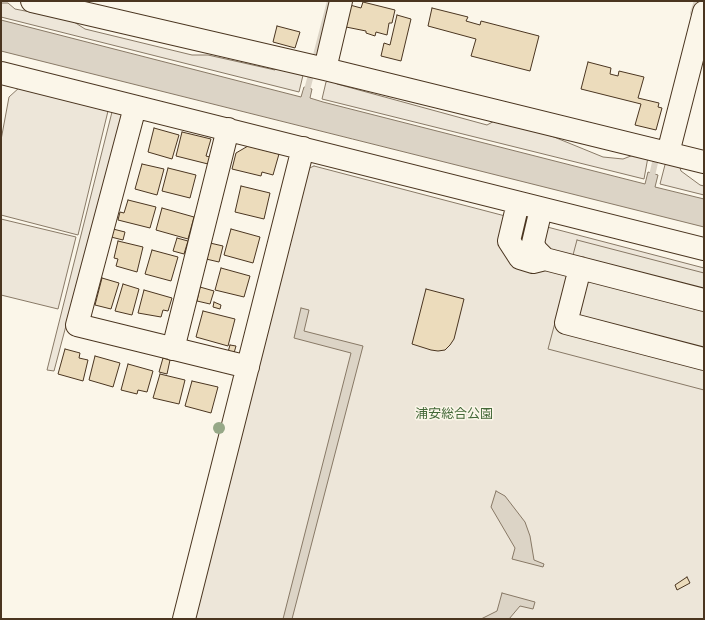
<!DOCTYPE html>
<html>
<head>
<meta charset="utf-8">
<style>
  body { margin:0 }
  #map { position:relative; width:705px; height:620px; overflow:hidden; background:#fbf6e9; font-family:"Exo 2",sans-serif }
  canvas { display:block }
  .frame { position:absolute; inset:0; border:2px solid #4a3520; pointer-events:none }
</style>
</head>
<body>
<div id="map">
<canvas width="705" height="620"></canvas>
<div class="frame"></div>
</div>
<script>
const context = document.querySelector('canvas').getContext('2d');
context.lineJoin = 'round';
function paint(path, color) {
  context.fillStyle = color;
  context.fill(path, 'evenodd');
}
function shape(rows) {
  const path = new Path2D();
  for (const r of rows) {
    path.moveTo(r[0], r[1]);
    for (let i = 2; i < r.length; i += 2) path.lineTo(r[i], r[i + 1]);
  }
  return path;
}
function strokePath(path, color, width, dash) {
  context.strokeStyle = color;
  context.lineWidth = width;
  context.lineCap = dash ? 'butt' : 'round';
  context.setLineDash(dash || []);
  context.stroke(path);
}
function label(font, color, halo, rows, align = 'center') {
  context.font = font + ' "Exo 2","Noto Sans JP",sans-serif';
  context.lineWidth = 3;
  context.setLineDash([]);
  context.textBaseline = 'middle';
  context.strokeStyle = halo;
  context.fillStyle = color;
  for (const [text, x, y, turn = 0] of rows) {
    context.save();
    context.translate(x, y);
    context.rotate((+turn || 0) * Math.PI / 180);
    context.textAlign = isNaN(turn) ? turn : align;
    if (halo) context.strokeText(text, 0, 0);
    context.fillText(text, 0, 0);
    context.restore();
  }
}
const green = shape([
  [1,3,8,3,15,9,71,20,85,29,192,55,208,55,275,70,278,64,304,71,299,92,1,17,1,3],
  [331,79,337,84,487,125,498,119,554,137,603,157,623,159,636,154,648,157,644,179,322,99,326,82,331,79],
  [20,87,108,111,78,235,1,215,1,140,9,97,20,87],
  [112,112,122,114,54,371,47,370,112,112],
  [666,161,679,165,681,171,700,185,704,186,704,195,660,184,666,161],
  [314,166,704,268,704,619,193,619,303,171,314,166],
  [1,219,76,237,58,309,1,295,1,219]
]);
const parking = shape([
  [577,240,704,273,704,390,548,349,577,240]
]);
const water = shape([
  [1,20,301,97,304,87,312,89,310,98,323,102,645,184,648,172,658,175,655,187,704,199,704,227,1,51,1,20],
  [301,308,309,310,304,331,363,346,292,619,283,619,351,353,294,338,301,308],
  [496,491,505,496,525,522,530,536,534,560,544,564,543,567,512,559,515,548,491,507,496,491],
  [502,593,535,602,533,609,520,606,509,619,481,619,497,611,502,593]
]);
const stream = shape([
  [693,13,697,1],
  [306,94,330,1],
  [651,180,657,154]
]);
const building = shape([
  [363,2,395,10,392,23,389,23,387,35,376,32,375,36,366,33,366,31,346,27,350,5,361,8,363,2],
  [432,8,468,17,466,21,480,25,481,21,539,36,530,71,471,56,476,39,428,26,432,8],
  [397,15,411,19,401,61,381,56,384,43,390,45,397,15],
  [277,26,300,32,295,48,273,42,277,26],
  [588,62,611,68,610,74,618,76,619,71,644,77,638,98,659,103,658,107,662,108,656,130,635,125,641,104,581,89,588,62],
  [154,128,179,135,172,159,148,152,154,128],
  [182,132,211,139,206,156,210,157,208,164,176,156,182,132],
  [248,146,279,154,273,175,262,172,261,176,232,169,236,153,248,146],
  [142,164,164,169,157,195,135,189,142,164],
  [168,168,196,175,190,198,162,191,168,168],
  [241,186,270,193,264,219,235,212,241,186],
  [128,200,156,207,150,228,118,220,120,212,124,213,128,200],
  [162,208,194,217,188,239,156,230,162,208],
  [113,229,125,232,123,240,111,237,113,229],
  [231,229,260,237,253,263,224,255,231,229],
  [177,238,188,241,184,254,173,251,177,238],
  [118,241,143,247,137,272,116,266,118,259,114,258,118,241],
  [210,243,223,246,219,262,206,259,210,243],
  [152,250,178,257,171,281,145,274,152,250],
  [221,268,250,276,244,297,215,290,221,268],
  [102,278,119,283,111,309,95,305,102,278],
  [123,284,139,289,132,315,115,311,123,284],
  [200,287,214,291,210,304,197,301,200,287],
  [426,289,464,299,454,339,450,345,445,350,438,351,431,350,412,344,426,289],
  [144,290,172,298,168,311,163,310,161,317,138,313,144,290],
  [214,302,221,305,220,309,213,307,214,302],
  [203,311,235,319,228,346,196,337,203,311],
  [230,345,236,346,234,353,228,352,230,345],
  [65,349,80,353,79,358,88,360,83,381,58,374,65,349],
  [95,356,120,363,113,387,89,380,95,356],
  [163,358,170,360,167,374,159,372,163,358],
  [128,364,153,371,147,392,138,390,137,394,121,390,128,364],
  [160,374,185,380,179,404,153,398,160,374],
  [192,381,218,387,211,413,185,406,192,381],
  [687,577,690,583,677,590,675,585,687,577]
]);
const minor = shape([
  [32,1,325,69,704,162],
  [325,69,341,1],
  [1,73,704,249],
  [135,107,77,325,248,367],
  [668,153,704,12],
  [518,203,509,241,520,258,533,262,545,259],
  [541,209,533,243,536,250,545,259,704,300],
  [580,268,566,323,704,359],
  [173,349,228,129],
  [184,619,303,148]
]);
const trees = [
  [219,428]
];
const parkNames = [
  ["浦安総合公園",454,414]
];
paint(green, '#ede6d9');
strokePath(green, '#887966', 1);
paint(parking, '#ede7d9');
strokePath(parking, '#887966', 1);
paint(water, '#dcd4c6');
strokePath(water, '#887966', 1);
strokePath(stream, '#dcd4c6', 6);
paint(building, '#ecdcbc');
strokePath(building, '#4a3520', 1);
strokePath(minor, '#4a3520', 24);
strokePath(minor, '#fbf6e9', 22);
context.fillStyle = '#96a887';
for (const [x, y] of trees) {
  context.beginPath();
  context.arc(x, y, 6, 0, 2 * Math.PI);
  context.fill();
}
label('13px', '#436837', '#fbf6e9', parkNames);
</script>
</body>
</html>
